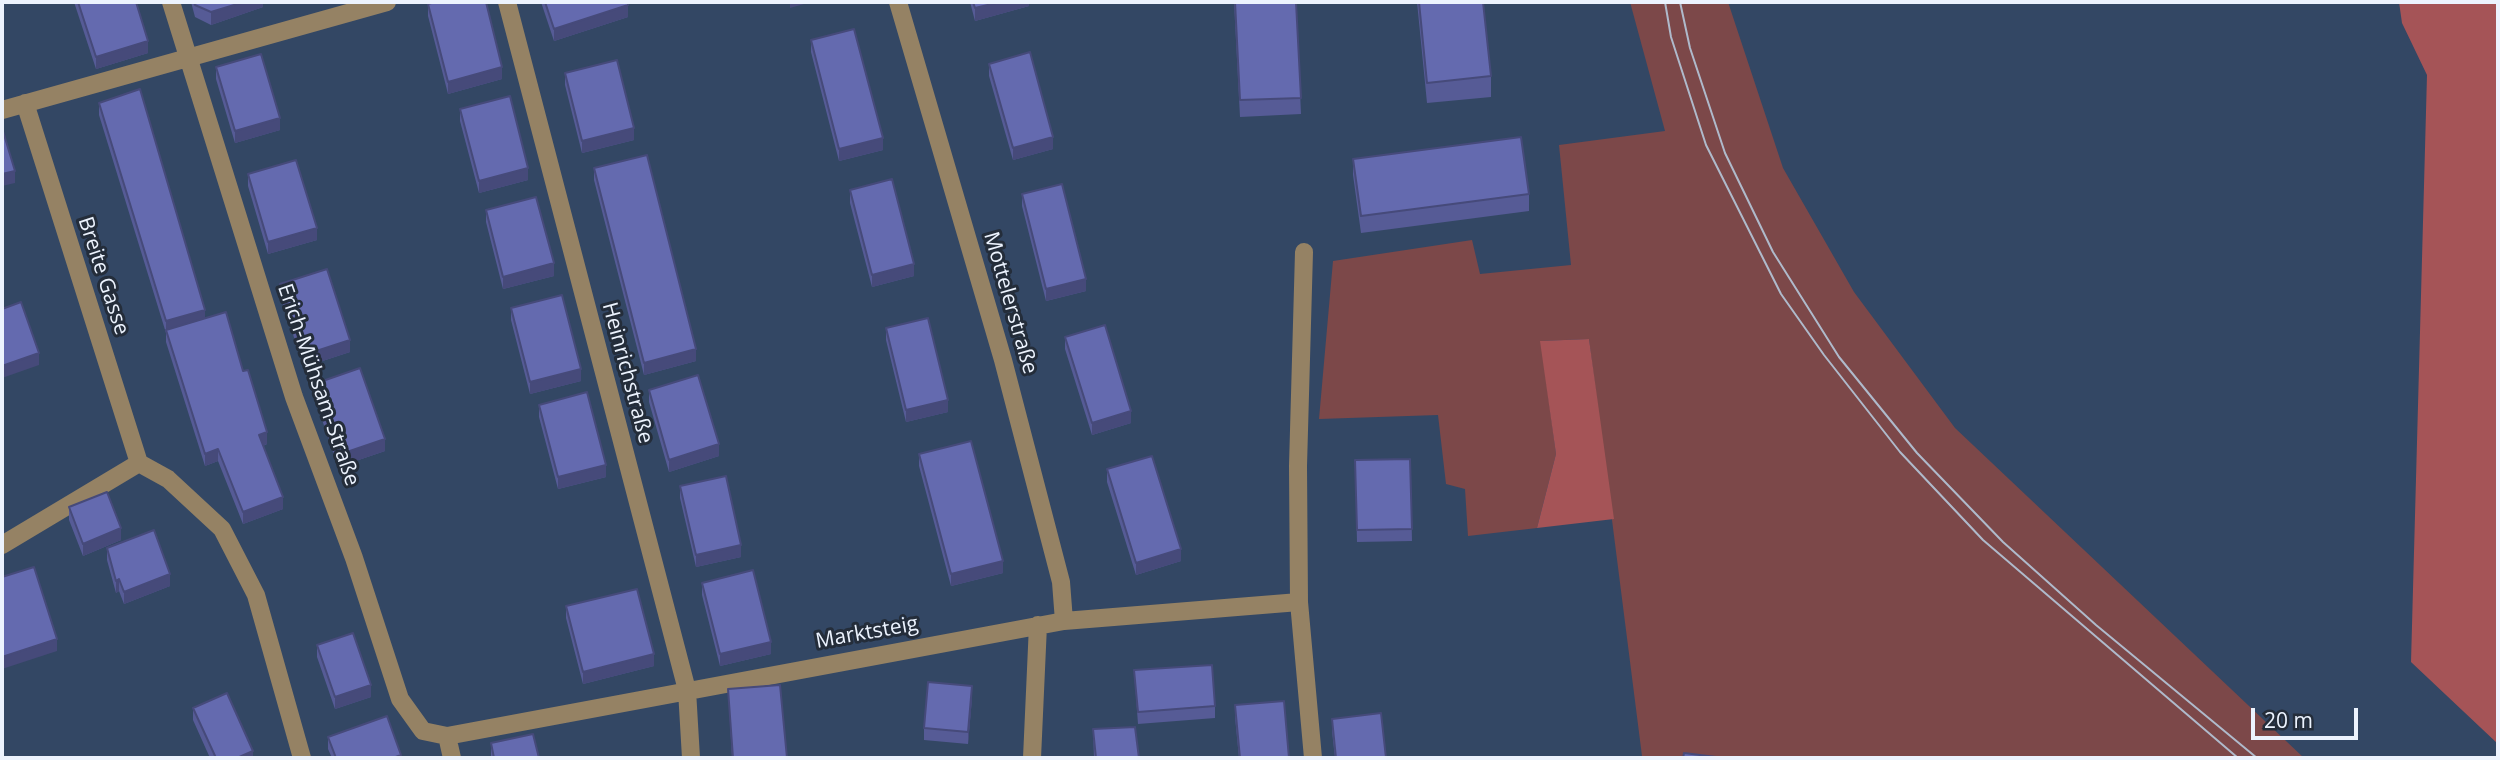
<!DOCTYPE html>
<html>
<head>
<meta charset="utf-8">
<style>
  body { margin:0 }
  #map { position:relative; width:2500px; height:760px; overflow:hidden; background:#334764; font-family:"Open Sans",sans-serif }
  canvas { display:block }
  .frame { position:absolute; inset:0; border:4px solid #ecf3fe; pointer-events:none }
  .scale { position:absolute; left:2251px; top:708px; width:107px; height:32px; box-sizing:border-box; border:4px solid #ecf3fe; border-top:0; padding-left:9px; font-size:21px; line-height:24px; white-space:nowrap; color:#ecf3fe; -webkit-text-stroke:5px #242d3a; paint-order:stroke }
</style>
</head>
<body>
<div id="map">
<canvas width="2500" height="760"></canvas>
<div class="frame"></div>
<div class="scale">20 m</div>
</div>
<script>
const context = document.querySelector('canvas').getContext('2d');
context.lineJoin = 'round';
function paint(path, color) {
  context.fillStyle = color;
  context.fill(path, 'evenodd');
}
function shape(rows) {
  const path = new Path2D();
  for (const r of rows) {
    path.moveTo(r[0], r[1]);
    for (let i = 2; i < r.length; i += 2) path.lineTo(r[i], r[i + 1]);
  }
  return path;
}
function strokePath(path, color, width, dash) {
  context.strokeStyle = color;
  context.lineWidth = width;
  context.lineCap = dash ? 'butt' : 'round';
  context.setLineDash(dash || []);
  context.stroke(path);
}
function label(font, color, halo, rows, align = 'center') {
  context.font = font + ' "Open Sans",sans-serif';
  context.lineWidth = 6;
  context.setLineDash([]);
  context.textBaseline = 'middle';
  context.strokeStyle = halo;
  context.fillStyle = color;
  for (const [text, x, y, turn = 0] of rows) {
    context.save();
    context.translate(x, y);
    context.rotate((+turn || 0) * Math.PI / 180);
    context.textAlign = isNaN(turn) ? turn : align;
    if (halo) context.strokeText(text, 0, 0);
    context.fillText(text, 0, 0);
    context.restore();
  }
}
const green = shape([
  [1630,2,1728,2,1783,168,1854,292,1955,428,2304,758,1642,756,1589,339,1541,341,1556,454,1537,528,1468,536,1465,489,1446,484,1438,415,1319,419,1333,261,1472,240,1480,274,1571,265,1559,145,1665,131]
]);
const forest = shape([
  [2399,2,2498,2,2498,744,2411,662,2427,75,2402,23],
  [1589,339,1614,519,1537,528,1556,454,1540,341]
]);
const minor = shape([
  [171,2,294,397,354,558,400,699,423,731,447,736,452,758],
  [507,2,687,690,691,758],
  [898,2,1003,360,1061,582,1064,621],
  [25,103,139,463,168,479,222,529,256,595,302,758],
  [2,110,387,2],
  [2,545,139,463],
  [1299,602,1298,466,1304,252],
  [447,736,1064,621,1299,602,1313,758],
  [1032,758,1038,625]
]);
const tram = shape([
  [1665,2,1671,37,1706,145,1781,294,1824,355,1900,452,1983,540,2238,758],
  [1680,2,1690,48,1725,153,1773,252,1839,357,1917,453,2003,542,2096,625,2257,758]
]);
const wall = shape([
  [74,2,136,2,148,53,96,69],
  [191,2,263,2,263,7,211,25,195,17],
  [541,2,627,2,628,17,554,41],
  [970,2,1029,2,1029,6,975,21],
  [1234,2,1296,2,1301,114,1240,117],
  [1417,2,1483,2,1491,76,1491,97,1427,103],
  [428,4,502,79,448,94,428,16],
  [811,40,883,150,839,161,811,52],
  [989,64,1053,149,1013,160,989,76],
  [216,67,280,130,235,143,216,79],
  [565,73,634,140,582,153,565,85],
  [99,103,205,319,243,371,267,444,263,446,283,509,243,524,218,461,205,466,166,342,166,333,99,115],
  [460,109,528,180,479,193,460,121],
  [1353,159,1529,194,1529,211,1361,233,1353,175],
  [594,168,696,361,644,375,594,180],
  [248,174,317,240,268,254,248,186],
  [850,190,914,276,872,287,850,203],
  [1022,194,1086,291,1046,301,1022,206],
  [486,210,554,276,503,289,486,222],
  [280,284,350,352,304,367,280,296],
  [511,308,581,381,530,394,511,320],
  [886,328,948,412,906,422,886,340],
  [1065,337,1131,423,1092,435,1065,349],
  [314,384,385,451,338,467,314,396],
  [649,390,719,456,669,472,649,402],
  [539,405,606,477,558,489,539,417],
  [919,454,1003,573,951,586,919,466],
  [1410,459,1412,541,1357,542,1355,460],
  [1107,469,1181,561,1136,575,1107,482],
  [680,486,741,557,696,567,680,498],
  [69,507,121,540,83,556,69,520],
  [107,548,170,586,124,604,119,591,116,593,107,560],
  [702,583,771,654,720,666,702,595],
  [566,606,654,666,583,684,566,618],
  [317,645,371,697,335,709,317,657],
  [1134,670,1215,706,1215,718,1138,724],
  [728,689,787,758,732,758],
  [972,698,968,744,924,740,924,728],
  [1235,705,1289,758,1239,758,1235,717],
  [193,708,253,758,210,758,193,720],
  [1332,719,1386,758,1335,758,1332,731],
  [1093,729,1139,758,1094,758],
  [328,737,401,758,332,758,328,749],
  [491,743,539,758,491,758]
]);
const shadedWall = shape([
  [244,2,263,2,263,7,211,25,211,12],
  [790,2,811,2,790,8],
  [1000,2,1029,2,1029,6,975,21,975,8],
  [628,5,628,17,554,41,554,29],
  [148,41,148,53,96,69,96,57],
  [502,67,502,79,448,94,448,82],
  [280,118,280,130,235,143,235,131],
  [634,128,634,140,582,153,582,141],
  [1053,137,1053,149,1013,160,1013,148],
  [883,138,883,150,839,161,839,149],
  [528,168,528,180,479,193,479,181],
  [15,171,15,183,2,186,2,174],
  [317,228,317,240,268,254,268,242],
  [554,263,554,276,503,289,503,277],
  [914,264,914,276,872,287,872,275],
  [1086,279,1086,291,1046,301,1046,289],
  [205,310,205,322,166,330,166,333,166,321],
  [350,340,350,352,304,367,304,355],
  [696,349,696,361,644,375,644,363],
  [39,353,39,365,2,378,2,366],
  [581,369,581,381,530,394,530,382],
  [948,400,948,412,906,422,906,410],
  [1131,411,1131,423,1092,435,1092,423],
  [267,432,267,444,259,447,259,435],
  [385,439,385,451,338,467,338,455],
  [719,444,719,456,669,472,669,460],
  [218,449,218,461,205,466,205,454],
  [606,465,606,477,558,489,558,477],
  [283,497,283,509,243,524,243,512],
  [121,528,121,540,83,556,83,544],
  [741,545,741,557,696,567,696,555],
  [1181,549,1181,561,1136,575,1136,563],
  [1003,561,1003,573,951,586,951,574],
  [170,574,170,586,124,604,124,592],
  [119,579,119,591,116,593,116,581],
  [57,639,57,651,2,669,2,657],
  [771,642,771,654,720,666,720,654],
  [654,654,654,666,583,684,583,672],
  [371,685,371,697,335,709,335,697],
  [972,686,972,698,968,744,968,732],
  [253,751,253,758,237,758]
]);
const building = shape([
  [78,2,136,2,148,41,96,57,78,2],
  [194,2,244,2,211,12,195,5,194,2],
  [435,2,486,2,502,67,448,82,428,4,435,2],
  [545,2,627,2,628,5,554,29,545,2],
  [973,2,1000,2,975,8,973,2],
  [1235,2,1296,2,1301,98,1240,100,1235,2],
  [1419,2,1483,2,1491,76,1427,83,1419,2],
  [854,29,883,138,839,149,811,40,854,29],
  [1030,52,1053,137,1013,148,989,64,1030,52],
  [261,54,280,118,235,131,216,67,261,54],
  [617,60,634,128,582,141,565,73,617,60],
  [140,89,205,310,166,321,99,103,140,89],
  [510,96,528,168,479,181,460,109,510,96],
  [2,128,15,171,2,174,2,128],
  [1521,137,1529,194,1361,216,1353,159,1521,137],
  [647,155,696,349,644,363,594,168,647,155],
  [296,160,317,228,268,242,248,174,296,160],
  [892,179,914,264,872,275,850,190,892,179],
  [1062,184,1086,279,1046,289,1022,194,1062,184],
  [536,197,554,263,503,277,486,210,536,197],
  [327,269,350,340,304,355,280,284,327,269],
  [562,295,581,369,530,382,511,308,562,295],
  [21,302,39,353,2,366,2,309,21,302],
  [226,312,243,371,248,370,267,432,259,435,283,497,243,512,218,449,205,454,166,330,226,312],
  [928,318,948,400,906,410,886,328,928,318],
  [1105,325,1131,411,1092,423,1065,337,1105,325],
  [360,368,385,439,338,455,314,384,360,368],
  [698,375,719,444,669,460,649,390,698,375],
  [587,392,606,465,558,477,539,405,587,392],
  [971,441,1003,561,951,574,919,454,971,441],
  [1152,456,1181,549,1136,563,1107,469,1152,456],
  [1410,459,1412,529,1357,530,1355,460,1410,459],
  [726,476,741,545,696,555,680,486,726,476],
  [107,492,121,528,83,544,69,507,107,492],
  [154,530,170,574,124,592,119,579,116,581,107,548,154,530],
  [34,567,57,639,2,657,2,577,34,567],
  [753,570,771,642,720,654,702,583,753,570],
  [637,589,654,654,583,672,566,606,637,589],
  [353,633,371,685,335,697,317,645,353,633],
  [1212,665,1215,706,1138,712,1134,670,1212,665],
  [928,682,972,686,968,732,924,728,928,682],
  [780,685,787,758,733,758,728,689,780,685],
  [227,693,253,751,237,758,216,758,193,708,227,693],
  [1284,701,1289,758,1240,758,1235,705,1284,701],
  [1381,713,1386,758,1336,758,1332,719,1381,713],
  [387,716,401,755,393,758,336,758,328,737,387,716],
  [1135,727,1139,758,1096,758,1093,729,1135,727],
  [533,734,539,758,494,758,491,743,533,734],
  [1684,753,1724,758,1683,758,1684,753]
]);
const streetNames = [
  ["Breite Gasse",103,276,72],
  ["Mottelerstraße",1010,303,74],
  ["Heinrichstraße",627,373,75],
  ["Erich-Mühsam-Straße",318,385,71],
  ["Marktsteig",867,633,-10]
];
paint(green, '#7c4849');
paint(forest, '#a55457');
strokePath(minor, '#958264', 18);
strokePath(tram, '#afbacb', 2);
paint(wall, '#565b96');
paint(shadedWall, '#464a7a');
paint(building, '#646aaf');
strokePath(building, '#464a7a', 2);
label('21px', '#ecf3fe', '#242d3a', streetNames);
</script>
</body>
</html>
